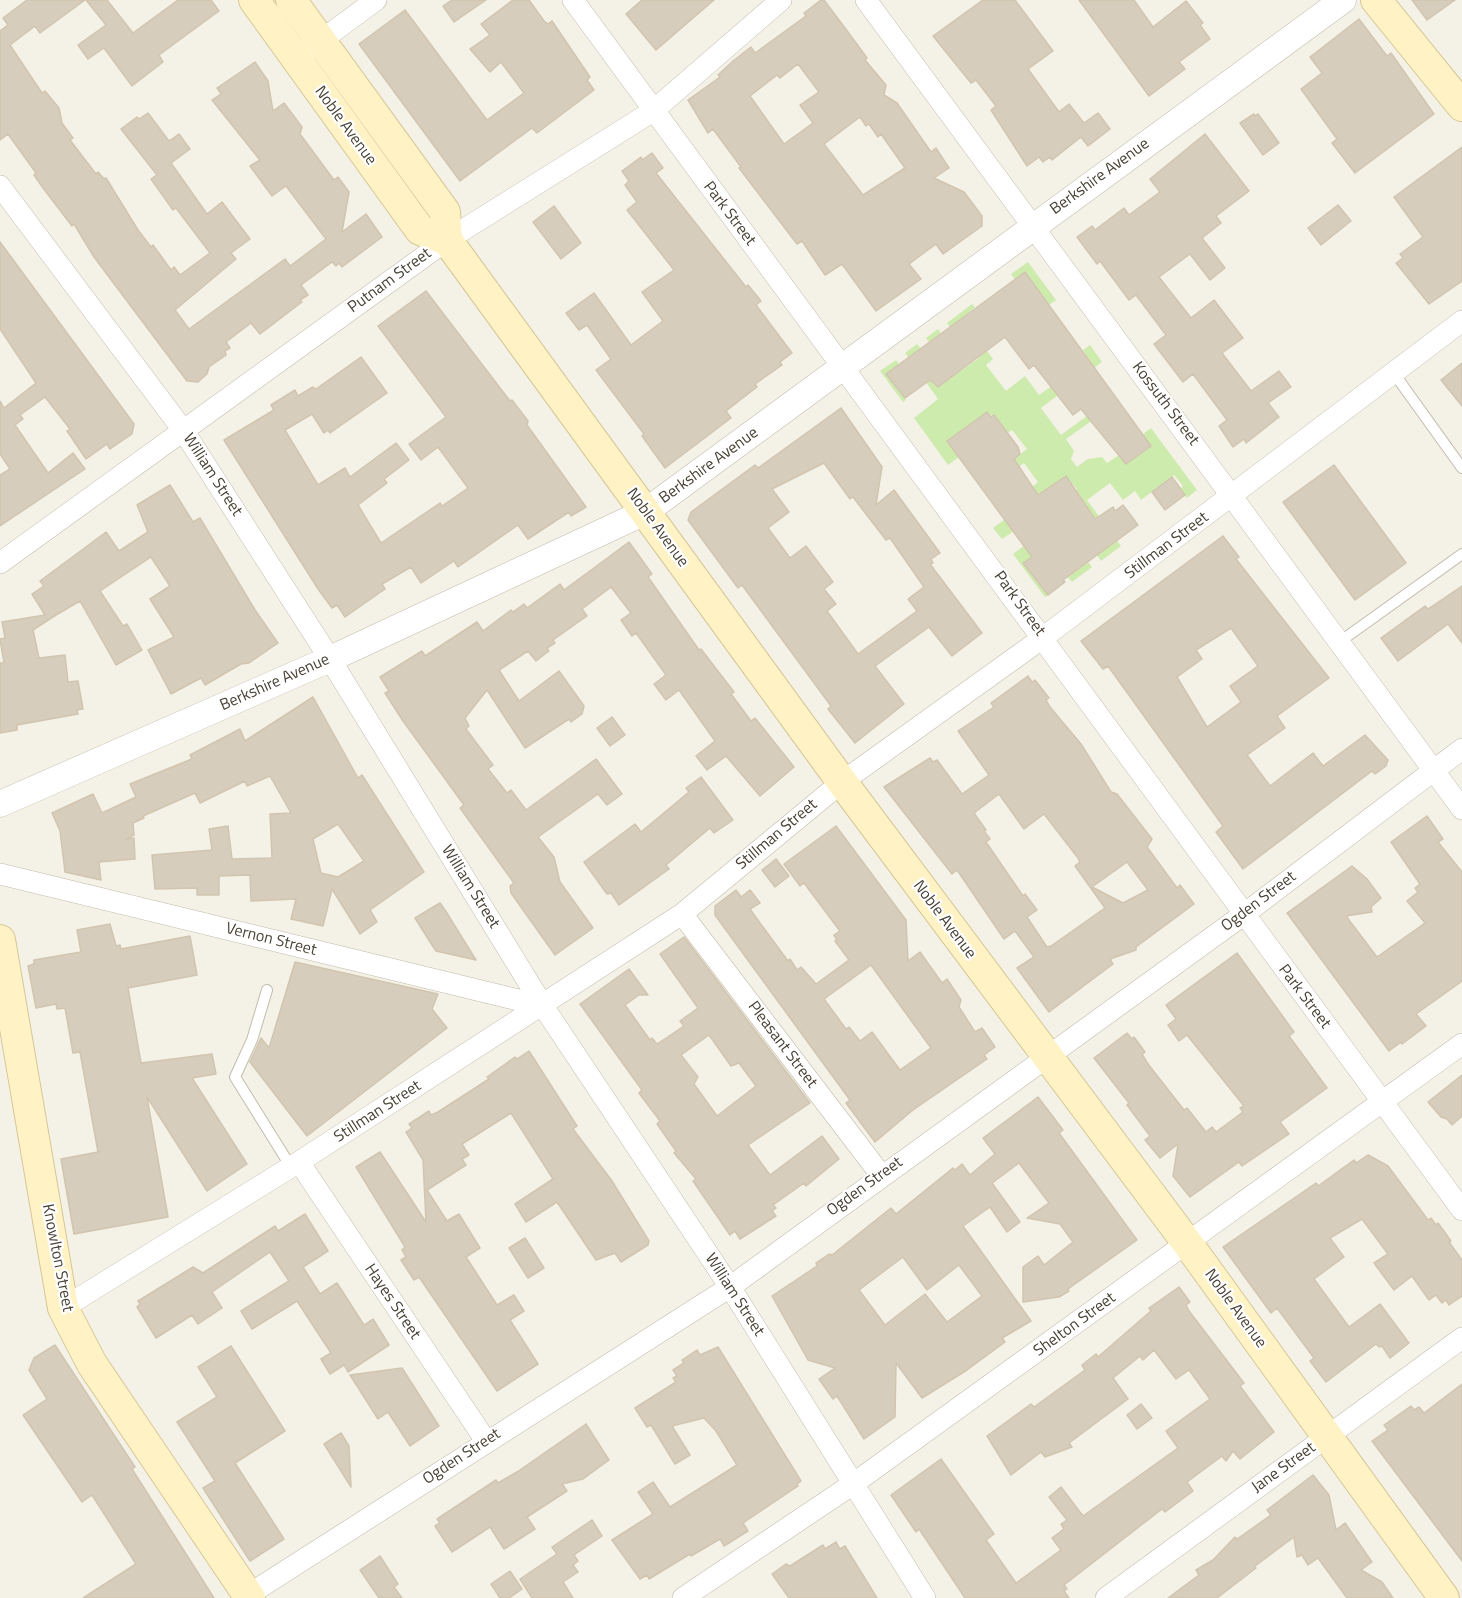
<!DOCTYPE html>
<html>
<head>
<meta charset="utf-8">
<style>
  body { margin:0 }
  canvas { display:block; background:#f4f1e7 }
</style>
</head>
<body>
<canvas width="1462" height="1598"></canvas>
<script>
const context = document.querySelector('canvas').getContext('2d');
context.lineJoin = 'round';
function paint(path, color) {
  context.fillStyle = color;
  context.fill(path, 'evenodd');
}
function shape(rows) {
  const path = new Path2D();
  for (const r of rows) {
    path.moveTo(r[0], r[1]);
    for (let i = 2; i < r.length; i += 2) path.lineTo(r[i], r[i + 1]);
  }
  return path;
}
function strokePath(path, color, width, dash) {
  context.strokeStyle = color;
  context.lineWidth = width;
  context.lineCap = dash ? 'butt' : 'round';
  context.setLineDash(dash || []);
  context.stroke(path);
}
function label(font, color, halo, rows, align = 'center') {
  context.font = font + ' "Titillium Web",sans-serif';
  context.lineWidth = 4.5;
  context.setLineDash([]);
  context.textBaseline = 'middle';
  context.strokeStyle = halo;
  context.fillStyle = color;
  for (const [text, x, y, turn = 0] of rows) {
    context.save();
    context.translate(x, y);
    context.rotate((+turn || 0) * Math.PI / 180);
    context.textAlign = isNaN(turn) ? turn : align;
    if (halo) context.strokeText(text, 0, 0);
    context.fillText(text, 0, 0);
    context.restore();
  }
}
const green = shape([
  [1028,262,1056,300,1049,305,1025,272,1015,280,1011,274],
  [972,304,975,307,962,318,993,359,986,365,1006,391,1025,376,1039,395,1053,385,1057,389,1092,364,1083,350,1090,345,1102,362,1041,408,1061,435,1103,404,1107,410,1066,439,1074,451,1071,459,1077,467,1088,459,1102,457,1107,463,1119,455,1127,464,1148,448,1149,444,1142,435,1151,428,1197,490,1187,498,1180,489,1183,486,1174,475,1141,500,1135,491,1123,500,1110,483,1087,500,1121,546,1101,561,1097,555,1113,543,1092,514,1014,531,1002,539,993,528,1026,504,1028,490,1038,482,1024,463,1003,478,997,471,1027,449,1012,430,988,446,998,420,987,412,947,441,959,457,948,465,914,418,938,399,905,353,917,344,922,350,913,357,933,384,938,387,951,378,948,373,950,371,926,338,938,329,941,333,936,337,961,371,979,358,954,324,950,327,947,323],
  [1066,476,1077,489,1055,505,1045,491],
  [896,360,899,364,886,374,906,400,903,402,880,371],
  [1039,535,1071,573,1088,562,1092,567,1072,582,1044,548,1024,563,1048,595,1045,597,1013,554]
]);
const building = shape([
  [27,0,85,0,40,33,35,26,10,45,42,93,45,91,59,108,62,123,73,138,70,140,96,174,98,172,104,179,106,178,138,230,151,247,153,245,171,270,174,267,180,275,210,253,176,208,173,210,151,179,157,175,121,129,137,117,139,119,148,113,169,141,179,134,190,149,171,163,207,214,222,202,250,239,231,253,236,259,175,310,189,329,285,259,290,266,326,239,286,186,272,196,250,166,260,160,212,100,221,94,217,88,255,62,268,81,273,111,284,103,302,127,300,134,334,180,338,177,349,192,342,232,366,214,382,237,342,267,339,263,336,266,332,262,301,285,308,295,300,300,302,302,260,334,251,323,226,342,230,348,225,351,226,355,209,367,207,374,198,382,187,381,94,257,74,224,72,226,43,188,34,175,36,173,8,134,0,140,0,31,8,25,3,18,27,0],
  [86,0,107,0,133,33,178,0,211,0,219,11,159,55,163,62,132,86,104,48,88,59,78,45,106,25,86,0],
  [452,0,486,0,454,22,443,6,452,0],
  [513,0,529,0,544,21,548,24,552,21,590,77,587,80,594,90,537,133,532,128,460,181,359,44,405,10,487,120,524,93,501,62,490,72,470,49,490,35,481,24,513,0],
  [642,0,714,0,656,50,626,14,642,0],
  [821,0,824,0,848,32,867,58,865,60,886,85,884,95,897,103,931,152,936,148,949,168,934,178,964,192,982,216,982,226,943,254,936,244,909,264,921,279,876,311,842,264,825,275,802,241,797,244,739,168,741,167,713,129,708,133,688,100,720,77,718,75,733,61,751,47,755,53,806,16,804,13,821,0],
  [798,64,819,92,800,105,813,123,784,144,750,96,777,75,780,78,798,64],
  [860,117,866,126,869,124,878,137,881,134,905,168,863,195,824,144,860,117],
  [983,0,1015,0,1053,51,1028,69,1059,112,1069,104,1084,123,1098,113,1110,129,1088,146,1081,137,1052,160,1050,157,1043,162,1039,157,1027,166,991,110,996,106,976,80,971,83,933,36,983,0],
  [1079,0,1134,0,1153,27,1186,1,1203,23,1200,25,1210,39,1179,62,1185,69,1149,96,1079,0],
  [1412,0,1455,0,1427,20,1412,0],
  [1359,19,1387,56,1391,53,1434,114,1355,173,1332,143,1337,139,1301,89,1322,73,1310,57,1359,19],
  [1254,114,1255,116,1258,114,1279,143,1263,155,1240,123,1254,114],
  [1205,134,1249,191,1216,216,1221,223,1202,238,1225,268,1210,280,1190,254,1159,277,1191,318,1214,300,1243,338,1222,353,1251,391,1279,371,1291,387,1268,403,1279,417,1246,443,1244,439,1233,447,1219,426,1227,420,1193,374,1183,382,1154,344,1166,335,1136,295,1129,300,1100,261,1097,264,1077,237,1092,226,1095,230,1124,208,1129,215,1160,192,1150,179,1205,134],
  [1462,147,1462,281,1429,304,1396,263,1403,258,1400,254,1423,237,1394,197,1462,147],
  [652,153,663,168,656,173,746,287,748,285,761,301,756,305,792,353,780,362,782,365,755,384,757,387,726,411,731,418,665,468,642,436,644,434,596,370,611,359,587,325,579,330,566,313,594,293,631,345,663,321,642,292,674,270,627,210,637,202,625,185,629,181,622,171,641,157,642,160,652,153],
  [1338,205,1351,221,1321,245,1308,228,1338,205],
  [554,206,581,243,561,259,533,222,554,206],
  [0,242,134,424,132,434,110,449,107,444,86,459,67,431,70,429,45,397,20,415,23,419,15,425,48,473,73,453,85,469,0,526,0,475,10,469,0,454,0,401,4,408,36,383,0,329,0,242],
  [1025,272,1151,446,1126,464,1081,409,1073,415,1034,365,1029,369,1005,337,938,387,930,380,905,398,886,374,1025,272],
  [426,291,510,401,512,400,528,421,527,425,586,507,571,516,569,512,528,539,518,525,458,567,454,561,421,583,411,567,382,584,385,589,345,617,337,605,332,608,318,589,224,440,274,410,271,405,295,390,298,396,313,387,316,389,361,357,387,393,330,433,328,430,324,433,312,414,285,430,318,485,345,468,350,477,396,443,409,460,384,479,387,483,358,505,381,543,440,503,442,506,468,488,438,447,421,460,409,444,446,417,378,326,426,291],
  [1462,363,1462,406,1441,380,1462,363],
  [841,408,882,467,876,505,894,490,940,553,931,559,933,563,930,564,982,633,952,656,929,627,875,666,904,704,855,743,828,709,831,706,742,585,738,588,688,520,691,512,755,465,758,468,841,408],
  [824,463,850,499,853,497,886,540,890,538,924,587,908,599,917,611,858,654,827,611,836,604,824,589,833,582,806,546,790,558,768,528,789,512,772,489,824,463],
  [987,412,991,417,994,415,1018,447,1020,454,1014,459,1038,495,1066,476,1095,519,1113,507,1115,511,1123,505,1138,525,1063,580,1065,582,1048,595,1023,563,1032,557,947,441,987,412],
  [1334,465,1406,563,1355,600,1283,502,1334,465],
  [1172,477,1185,495,1165,510,1152,492,1172,477],
  [170,485,193,522,200,518,255,610,278,643,249,663,241,664,205,685,201,678,171,694,148,650,174,637,150,599,170,586,151,557,100,591,123,626,127,624,142,650,116,665,80,601,56,615,33,630,39,658,65,655,68,682,78,681,83,709,77,710,78,714,17,725,17,730,0,733,0,663,4,663,0,639,5,638,2,622,45,615,32,594,44,586,40,581,106,532,119,551,148,532,137,505,170,485],
  [1223,536,1239,557,1236,559,1329,678,1277,716,1285,728,1247,755,1270,786,1313,753,1323,766,1365,735,1388,760,1386,766,1375,774,1372,771,1243,869,1216,832,1223,826,1108,666,1103,669,1081,641,1223,536],
  [1231,628,1258,666,1230,686,1241,702,1207,727,1177,677,1202,659,1196,650,1231,628],
  [629,542,652,574,648,577,699,650,701,649,734,692,731,694,751,721,755,718,794,767,760,796,726,756,707,770,696,756,715,741,679,690,666,700,654,684,666,675,636,633,632,636,621,620,631,613,611,587,582,609,587,616,553,640,555,643,547,648,549,651,536,661,528,651,499,670,519,701,559,671,584,706,582,714,571,722,569,719,525,748,487,690,465,718,469,726,466,729,493,765,488,769,507,793,511,790,526,810,596,759,622,794,607,805,598,794,538,837,554,857,560,882,593,928,555,955,511,893,510,886,514,883,460,808,464,805,403,721,385,693,389,691,380,677,422,651,425,656,477,622,483,631,511,610,513,612,524,604,527,608,560,584,564,590,629,542],
  [1462,586,1462,643,1448,624,1398,661,1381,638,1425,606,1428,609,1462,586],
  [1028,676,1032,682,1035,680,1049,698,1046,700,1050,707,1081,744,1111,792,1117,794,1152,839,1147,847,1177,888,1180,885,1194,904,1136,947,1136,950,1110,959,1113,964,1049,1012,1017,968,1034,957,1015,931,1004,939,957,870,952,874,884,787,930,758,933,762,937,760,962,794,989,775,958,731,994,707,991,703,1028,676],
  [999,794,1024,829,1044,814,1078,858,1080,862,1075,866,1105,908,1051,946,1047,947,1027,917,1037,910,1025,894,1023,896,986,842,990,839,984,831,986,830,974,813,999,794],
  [1127,862,1148,890,1123,903,1092,887,1127,862],
  [313,697,358,778,362,775,424,872,370,910,377,922,360,934,332,889,323,926,291,919,296,899,251,901,250,875,219,876,219,895,197,895,197,888,155,889,152,855,212,850,209,829,228,826,232,859,272,858,270,814,291,813,270,776,247,786,245,781,200,803,195,793,143,816,144,818,133,823,134,835,126,839,134,838,135,859,99,862,101,880,65,872,60,831,52,813,93,794,102,813,136,797,130,784,192,759,190,755,240,729,245,741,313,697],
  [338,824,364,861,338,877,321,873,313,839,338,824],
  [612,717,625,735,610,746,597,728,612,717],
  [701,777,733,820,714,833,710,828,666,865,669,869,619,905,611,893,607,894,584,862,635,824,641,832,689,792,686,788,701,777],
  [1427,816,1443,839,1438,842,1462,872,1462,981,1416,1014,1426,1026,1402,1044,1401,1042,1389,1051,1287,913,1352,866,1367,879,1381,898,1371,907,1372,912,1346,916,1377,957,1425,923,1407,901,1418,892,1415,888,1420,884,1391,842,1427,816],
  [836,826,906,920,908,961,920,952,942,983,947,979,961,1000,959,1007,975,1032,982,1028,995,1047,984,1055,987,1059,913,1110,875,1142,846,1103,850,1100,715,915,715,906,736,890,741,897,750,890,760,903,750,909,760,923,788,961,790,959,797,970,801,967,816,984,849,960,835,941,837,940,834,935,840,931,804,883,800,886,784,864,836,826],
  [871,965,931,1048,900,1070,872,1032,860,1041,849,1027,846,1029,824,999,871,965],
  [776,859,789,876,775,887,762,870,776,859],
  [440,903,445,910,476,960,436,951,430,942,415,918,440,903],
  [110,924,116,946,120,945,121,949,190,936,197,975,128,988,141,1063,212,1054,216,1074,192,1078,247,1164,207,1191,147,1097,168,1217,74,1234,61,1159,98,1152,80,1052,73,1053,65,1008,57,1009,56,1004,36,1008,28,966,34,964,34,960,81,952,77,930,110,924],
  [684,937,810,1103,748,1145,770,1175,822,1136,839,1159,806,1186,804,1183,773,1205,776,1208,772,1211,776,1216,740,1239,735,1231,730,1235,693,1181,696,1179,674,1153,676,1151,657,1124,660,1121,639,1093,642,1090,580,1004,629,969,648,995,639,995,625,1005,650,1040,652,1038,657,1044,684,1026,680,1021,698,1008,660,954,684,937],
  [709,1035,731,1066,739,1063,756,1086,717,1116,694,1084,698,1077,681,1055,709,1035],
  [1237,953,1294,1032,1289,1036,1327,1088,1280,1122,1289,1134,1242,1166,1239,1162,1190,1197,1173,1176,1178,1144,1160,1158,1145,1140,1150,1136,1127,1105,1129,1103,1094,1058,1127,1033,1132,1039,1134,1037,1145,1052,1142,1054,1148,1064,1184,1110,1187,1108,1206,1132,1212,1127,1216,1132,1243,1112,1240,1108,1244,1106,1187,1035,1179,1041,1168,1025,1176,1019,1166,1005,1237,953],
  [295,962,438,994,432,1009,447,1028,307,1136,250,1062,261,1038,269,1048,295,962],
  [529,1051,577,1126,573,1129,612,1181,649,1241,648,1245,621,1262,615,1253,596,1260,557,1202,526,1222,515,1204,553,1179,511,1113,462,1144,469,1155,462,1159,466,1165,427,1190,447,1221,459,1214,480,1248,466,1257,497,1305,514,1295,524,1311,510,1320,538,1364,497,1391,419,1277,414,1280,401,1260,406,1257,402,1250,405,1247,356,1167,380,1152,426,1222,423,1160,406,1132,412,1128,409,1124,429,1111,431,1115,438,1112,489,1079,487,1077,515,1057,517,1059,529,1051],
  [1462,1075,1462,1116,1452,1125,1447,1119,1441,1117,1428,1102,1462,1075],
  [1038,1097,1063,1130,1059,1133,1137,1240,1068,1289,1069,1291,1059,1297,1023,1302,1023,1267,1038,1256,1044,1265,1073,1242,1060,1224,1027,1218,1049,1203,1019,1163,992,1183,1020,1222,1007,1232,990,1207,963,1226,1031,1321,1002,1338,1005,1342,967,1370,922,1398,896,1363,895,1417,864,1439,837,1396,833,1399,819,1379,835,1368,808,1360,772,1296,817,1266,816,1263,829,1254,832,1255,891,1208,896,1214,953,1168,955,1170,962,1164,970,1175,995,1154,983,1138,1038,1097],
  [903,1257,927,1290,959,1265,982,1296,947,1322,925,1294,885,1325,859,1290,903,1257],
  [1368,1155,1388,1166,1428,1220,1431,1218,1436,1225,1438,1223,1451,1241,1449,1242,1462,1260,1462,1296,1449,1305,1446,1300,1442,1303,1436,1295,1429,1300,1412,1276,1394,1290,1374,1263,1388,1254,1362,1219,1330,1238,1344,1257,1314,1279,1349,1327,1380,1304,1409,1343,1390,1358,1382,1346,1379,1347,1376,1344,1326,1382,1310,1361,1314,1358,1277,1308,1271,1313,1223,1247,1316,1183,1318,1186,1354,1160,1356,1163,1368,1155],
  [305,1214,328,1251,303,1267,320,1294,337,1283,364,1325,373,1319,389,1345,348,1372,344,1365,330,1374,321,1359,331,1353,297,1301,252,1329,241,1311,289,1281,270,1252,212,1292,222,1308,198,1324,192,1315,156,1338,137,1307,140,1304,138,1301,193,1267,203,1273,275,1226,278,1231,305,1214],
  [525,1238,544,1268,528,1278,509,1248,525,1238],
  [1179,1287,1190,1302,1186,1305,1189,1311,1244,1383,1240,1386,1274,1432,1240,1459,1233,1451,1226,1461,1222,1456,1187,1482,1193,1491,1165,1512,1162,1509,1064,1585,1067,1589,1064,1591,1069,1598,965,1598,919,1529,916,1532,891,1495,941,1459,994,1534,986,1540,1016,1583,1061,1550,1052,1538,1064,1529,1061,1524,1067,1520,1049,1497,1061,1487,1083,1516,1178,1448,1166,1431,1210,1399,1189,1370,1176,1379,1154,1350,1143,1360,1140,1356,1113,1378,1128,1399,1069,1443,1072,1447,1045,1457,1041,1452,1011,1475,987,1436,1031,1404,1034,1407,1085,1370,1082,1365,1096,1354,1098,1357,1151,1311,1149,1308,1179,1287],
  [55,1345,135,1467,132,1469,214,1598,83,1598,136,1564,92,1495,82,1502,23,1415,47,1399,29,1370,34,1358,55,1345],
  [231,1346,285,1431,235,1463,284,1539,250,1561,203,1488,215,1481,177,1422,217,1397,198,1367,231,1346],
  [718,1347,801,1481,797,1484,798,1486,743,1523,748,1531,724,1546,720,1539,691,1556,690,1554,649,1579,647,1575,640,1579,612,1540,653,1514,638,1492,653,1482,670,1507,737,1465,716,1431,704,1418,672,1426,690,1455,675,1464,651,1425,647,1427,635,1408,676,1382,673,1378,677,1376,673,1370,684,1363,682,1360,697,1350,700,1355,718,1347],
  [402,1368,439,1426,410,1446,388,1412,378,1419,350,1375,402,1368],
  [1462,1384,1462,1561,1372,1441,1388,1430,1384,1425,1411,1406,1414,1410,1419,1407,1424,1413,1462,1384],
  [1141,1404,1152,1418,1137,1429,1127,1415,1141,1404],
  [586,1424,609,1460,583,1479,562,1484,567,1491,527,1517,535,1529,504,1549,490,1527,452,1552,435,1526,440,1523,437,1519,496,1480,498,1483,517,1472,586,1424],
  [341,1433,349,1446,351,1487,324,1444,341,1433],
  [1313,1475,1329,1495,1336,1530,1345,1523,1372,1562,1361,1570,1382,1582,1393,1598,1347,1598,1318,1558,1308,1565,1302,1555,1297,1557,1294,1537,1255,1566,1256,1568,1217,1598,1168,1598,1199,1575,1196,1570,1213,1560,1235,1537,1237,1539,1271,1515,1267,1510,1313,1475],
  [592,1520,602,1536,574,1555,578,1561,573,1565,578,1572,563,1582,573,1598,532,1598,520,1579,557,1554,552,1547,592,1520],
  [836,1542,840,1549,845,1546,877,1598,789,1598,772,1574,786,1564,790,1566,823,1545,825,1549,836,1542],
  [380,1556,398,1584,394,1587,402,1598,379,1598,360,1570,380,1556],
  [510,1571,522,1589,509,1598,500,1598,491,1584,510,1571]
]);
const service = shape([
  [1393,372,1462,468],
  [1338,643,1462,554],
  [267,990,252,1040,235,1077,291,1167]
]);
const minor = shape([
  [573,0,1462,1210],
  [866,0,1462,809],
  [311,48,376,0],
  [0,186,183,430,330,659,543,1006,730,1287,925,1598],
  [0,563,447,240,653,111,781,0],
  [0,874,543,1006],
  [682,914,881,1175],
  [299,1162,486,1441],
  [63,1308,299,1162,682,914,842,782,1044,637,1462,321],
  [248,1595,730,1287,1243,915,1462,749],
  [683,1598,853,1484,1462,1044],
  [1106,1598,1462,1338]
]);
const tertiary = shape([
  [0,804,330,659,645,512,1343,0]
]);
const secondary = shape([
  [254,0,420,230,447,240],
  [291,0,445,212,447,240,842,782,1188,1244,1444,1598],
  [1376,0,1462,106],
  [0,940,63,1308,92,1364,250,1598]
]);
const streetNames = [
  ["Noble Avenue",345,126,54],
  ["Berkshire Avenue",1100,177,-36],
  ["Park Street",729,214,53],
  ["Putnam Street",390,281,-36],
  ["Kossuth Street",1165,404,53],
  ["Berkshire Avenue",709,466,-36],
  ["William Street",212,475,57],
  ["Noble Avenue",657,528,54],
  ["Stillman Street",1167,546,-37],
  ["Park Street",1019,604,54],
  ["Berkshire Avenue",275,683,-24],
  ["Stillman Street",777,835,-40],
  ["William Street",470,887,58],
  ["Ogden Street",1259,902,-37],
  ["Noble Avenue",944,920,53],
  ["Vernon Street",271,940,14],
  ["Park Street",1304,997,53],
  ["Pleasant Street",782,1045,53],
  ["Stillman Street",378,1112,-33],
  ["Ogden Street",865,1187,-36],
  ["Knowlton Street",57,1258,79],
  ["William Street",734,1295,57],
  ["Hayes Street",392,1302,56],
  ["Noble Avenue",1235,1309,54],
  ["Shelton Street",1075,1325,-36],
  ["Ogden Street",462,1457,-33],
  ["Jane Street",1284,1468,-36]
];
paint(green, '#ceebae');
paint(building, '#d7cdbc');
strokePath(building, '#d2c5af', 1.5);
strokePath(service, '#c3bcac', 12);
strokePath(minor, '#c3bcac', 22);
strokePath(tertiary, '#c3bcac', 27);
strokePath(secondary, '#d7c695', 32);
strokePath(service, '#fff', 10);
strokePath(minor, '#fff', 21);
strokePath(tertiary, '#fff', 26);
strokePath(secondary, '#fff3c6', 30);
label('16px', '#484135', '#fff', streetNames);
</script>
</body>
</html>
